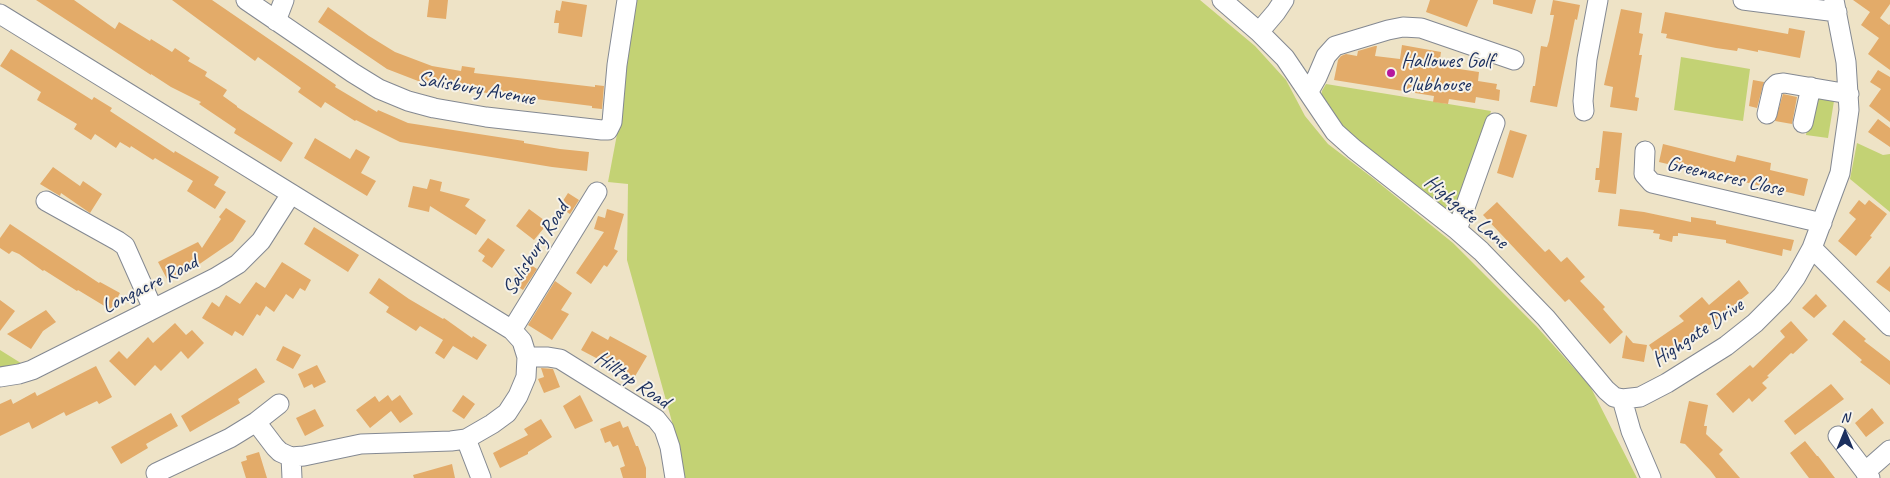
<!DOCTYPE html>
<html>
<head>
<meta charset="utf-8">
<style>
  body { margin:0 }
  #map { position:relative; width:1890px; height:478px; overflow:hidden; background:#eee3c6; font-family:Caveat,sans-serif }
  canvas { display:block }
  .north { position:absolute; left:1820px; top:408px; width:50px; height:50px; -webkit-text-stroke:4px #f7f3e8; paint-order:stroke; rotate:0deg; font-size:14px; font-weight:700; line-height:20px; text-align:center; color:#1b2f5e }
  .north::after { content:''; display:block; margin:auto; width:18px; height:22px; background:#1b2f5e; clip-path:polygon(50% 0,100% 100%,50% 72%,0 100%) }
</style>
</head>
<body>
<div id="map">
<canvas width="1890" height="478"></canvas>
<div class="north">N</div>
</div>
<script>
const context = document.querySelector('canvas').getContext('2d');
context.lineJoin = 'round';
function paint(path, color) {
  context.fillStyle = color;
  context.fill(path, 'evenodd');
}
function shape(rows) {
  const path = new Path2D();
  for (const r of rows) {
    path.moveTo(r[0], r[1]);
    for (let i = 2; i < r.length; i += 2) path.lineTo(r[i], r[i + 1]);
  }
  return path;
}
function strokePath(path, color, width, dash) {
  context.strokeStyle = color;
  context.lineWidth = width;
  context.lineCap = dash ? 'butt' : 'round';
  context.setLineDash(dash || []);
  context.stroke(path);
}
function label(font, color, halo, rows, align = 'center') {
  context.font = font + ' Caveat,sans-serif';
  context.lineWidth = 4;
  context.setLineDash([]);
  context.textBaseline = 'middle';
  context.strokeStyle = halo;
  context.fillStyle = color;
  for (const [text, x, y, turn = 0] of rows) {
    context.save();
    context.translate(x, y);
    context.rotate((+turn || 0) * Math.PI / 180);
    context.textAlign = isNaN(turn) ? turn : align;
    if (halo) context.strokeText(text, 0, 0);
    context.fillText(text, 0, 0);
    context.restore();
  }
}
const green = shape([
  [633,0,1200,0,1255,46,1286,80,1305,116,1328,144,1374,179,1453,243,1537,327,1590,386,1637,478,683,478,679,447,627,260,628,184,608,182,618,129],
  [1681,57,1750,69,1743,121,1674,110],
  [1326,84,1491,111,1456,219,1344,134,1321,97,1322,91],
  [1813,97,1834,101,1828,138,1806,135],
  [1857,143,1883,155,1890,154,1890,212,1850,179],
  [0,350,24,365,0,370]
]);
const building = shape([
  [36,0,74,0,115,29,119,22,150,41,151,39,172,52,175,48,190,58,188,61,207,72,205,76,227,90,223,96,237,106,237,107,293,143,281,162,234,133,236,129,199,104,201,102,171,87,151,74,151,75],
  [172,0,212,0,336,85,335,87,377,112,378,110,408,123,524,141,524,143,560,149,589,152,587,171,552,167,400,142,356,120,355,121,325,102,321,108,298,92,301,88,258,57,255,61],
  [429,0,448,0,446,19,427,17],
  [1430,0,1478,0,1467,27,1426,12],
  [1493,0,1536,0,1532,14,1493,4],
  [1553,0,1580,5,1577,20,1575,19,1557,107,1530,102,1533,86,1535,86,1541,46,1547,47,1549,41,1554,15,1550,15],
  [1853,0,1890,0,1890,4,1880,18,1889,25,1890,24,1890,70,1868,54,1879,38,1861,25,1870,12],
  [562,1,587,5,582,37,558,33,559,23,554,23,556,10,560,11],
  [328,7,369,36,395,52,432,66,461,71,462,66,475,68,474,73,595,87,595,85,604,86,602,109,592,108,592,106,504,95,471,91,471,93,431,86,387,69,318,22],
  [1621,9,1642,13,1639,33,1643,34,1639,55,1642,55,1635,97,1639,98,1637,111,1610,107,1613,87,1604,85],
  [1665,12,1788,34,1789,28,1805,31,1800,58,1758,50,1758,52,1738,48,1737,51,1716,48,1666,38,1667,34,1661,33],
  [1402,45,1441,52,1439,66,1479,72,1478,81,1497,84,1496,89,1500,90,1499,101,1476,97,1475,103,1449,99,1448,104,1433,102,1434,96,1334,80,1338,60,1341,56,1346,54,1357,56,1358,51,1375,46,1377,46,1375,56,1400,59],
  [11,49,92,100,94,97,112,108,110,111,174,153,175,151,219,177,214,185,226,192,215,209,187,191,193,181,155,158,153,160,131,146,130,148,120,142,116,148,95,134,91,140,74,129,77,124,37,100,41,92,0,66],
  [1878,70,1890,77,1890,122,1869,106,1881,89,1870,82],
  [1753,80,1764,82,1757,108,1749,106],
  [1783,94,1797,97,1792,124,1775,121],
  [1878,119,1890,128,1890,147,1868,132],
  [1510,130,1527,135,1513,178,1497,173],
  [1603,131,1622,133,1616,194,1598,192,1600,180,1595,180,1596,168,1599,168],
  [315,138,350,159,356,149,370,157,361,173,376,181,367,196,304,158],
  [1663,144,1735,162,1737,155,1771,163,1770,170,1808,179,1804,196,1659,162],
  [53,167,80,186,83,181,102,194,90,213,61,193,60,196,40,184],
  [430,179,442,182,440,191,470,199,465,206,486,220,476,235,430,206,429,212,408,207,413,186,427,189],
  [568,193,579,200,570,214,559,207],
  [1859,200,1865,205,1869,200,1887,214,1870,236,1872,237,1856,256,1838,241,1856,219,1849,213],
  [1497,202,1545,252,1549,249,1561,262,1567,257,1585,277,1580,281,1605,307,1603,309,1623,332,1610,344,1569,299,1565,302,1483,215],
  [226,208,246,221,233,241,185,274,188,269,167,279,158,262,198,242,202,248,221,219,219,217],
  [529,209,548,223,534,240,516,226],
  [607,209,624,214,614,249,618,251,607,267,604,265,591,284,576,273,604,232,594,229,598,216,605,218],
  [1620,209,1644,212,1691,222,1691,217,1716,221,1716,224,1794,240,1791,251,1783,249,1782,256,1726,243,1726,240,1678,233,1678,236,1673,236,1672,242,1659,239,1660,234,1653,233,1654,230,1618,226],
  [10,224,99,283,100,282,120,293,111,310,78,290,77,291,44,270,43,271,19,254,12,251,9,254,0,248,0,238],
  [314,227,359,255,348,272,304,244],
  [488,238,505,250,492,268,482,261,485,256,478,251],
  [525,261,537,269,523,290,511,282],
  [282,262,311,280,305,291,300,288,293,299,286,294,274,312,266,306,260,316,257,314,243,336,235,331,232,336,202,318,212,302,219,307,226,295,240,304,256,282,265,288],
  [1890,266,1890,292,1876,282],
  [379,278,409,299,443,319,444,318,472,338,473,336,487,345,477,360,453,346,444,359,435,353,443,340,420,326,416,331,386,312,389,307,369,293],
  [1739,280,1749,293,1696,336,1694,334,1658,359,1649,345,1684,321,1679,316,1702,297,1709,305],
  [555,281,572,293,561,310,569,314,552,340,528,325],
  [1816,294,1827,306,1814,318,1802,308],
  [0,300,15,311,0,331],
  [46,310,56,322,43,331,31,349,7,334],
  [1844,320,1866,339,1864,341,1890,361,1890,385,1860,362,1862,360,1832,334],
  [1791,321,1808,340,1793,354,1791,353,1767,376,1769,377,1762,383,1767,388,1752,402,1749,398,1733,413,1716,394,1750,365,1753,368,1785,337,1780,331],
  [175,323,186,335,192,330,204,343,188,359,181,351,161,371,155,365,135,386,109,361,119,351,127,359,148,337,153,343],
  [592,331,608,340,610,336,647,356,634,378,581,350],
  [1626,335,1633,343,1647,345,1644,362,1622,358],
  [283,346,301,355,293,369,276,360],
  [317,365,326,382,314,388,312,384,304,388,298,374],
  [96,366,112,397,99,404,97,401,66,416,64,412,32,429,29,422,0,436,0,404,11,399,13,404,35,392,37,396],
  [256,368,265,382,238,399,240,403,190,432,181,416],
  [541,368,553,369,560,387,544,393,538,379,544,377],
  [1831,384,1844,399,1795,435,1784,421],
  [388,395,392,401,400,395,413,414,400,423,391,411,370,428,356,410,375,396,379,402],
  [463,395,475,404,464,419,452,411],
  [580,395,593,421,575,429,563,406],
  [1689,401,1708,405,1704,426,1707,426,1706,434,1723,450,1719,454,1740,478,1716,478,1710,470,1685,444,1680,443],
  [1872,408,1884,423,1866,437,1855,423],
  [315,409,324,426,305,436,296,418],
  [171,413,178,426,146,444,148,448,121,464,111,447],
  [541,419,552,437,528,452,528,454,500,468,493,453,528,435,524,429],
  [620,421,623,428,628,426,636,446,638,446,646,468,646,478,623,478,620,468,625,466,618,445,613,447,610,441,605,443,600,429],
  [1805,441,1817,456,1818,456,1835,478,1809,478,1790,453],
  [259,452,267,478,246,478,241,462,247,460,246,456],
  [452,464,455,478,414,478,413,475]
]);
const minor = shape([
  [246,0,353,73,379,89,408,101,434,108,486,117,602,130,608,130,612,122,617,65,627,0],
  [1222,0,1259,32,1285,58,1335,132,1354,149,1457,230,1481,251,1546,318,1606,390,1614,397,1622,399,1640,397,1667,383,1726,346,1755,323,1782,296,1796,277,1812,248,1840,173,1849,110,1846,62,1834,0],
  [1743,0,1837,12],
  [0,14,512,330,522,341,527,357,526,377,518,396,507,413,492,424,466,439,451,441,361,444,304,456,291,457,280,452,275,447,256,422],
  [276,21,284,0],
  [1259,32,1276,12,1284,0],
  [1309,91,1317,77,1326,56,1335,46,1388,30,1403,27,1421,28,1514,60],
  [1584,111,1583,101,1587,59,1598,0],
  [1767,114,1773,88,1777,84,1784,83,1849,94],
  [1803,123,1811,87],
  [1645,151,1644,174,1652,183,1822,223],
  [46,201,118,241,125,246,153,309],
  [1457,230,1495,123],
  [1812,248,1890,326],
  [512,330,597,192],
  [527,357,548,357,560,359,656,419,664,429,670,447,675,478],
  [0,377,19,374,32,370,215,278,238,264,261,241,291,194],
  [1622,399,1631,431,1651,478],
  [1838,436,1870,478],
  [466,439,481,478],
  [291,457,292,478],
  [1865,472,1890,450],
  [156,473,230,438,256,422,279,404]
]);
const markers = [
  [1391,73,5,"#b5179e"]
];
const poiNames = [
  ["Hallowes Golf",1401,61],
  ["Clubhouse",1401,85]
];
const streetNames = [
  ["Salisbury Avenue",476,89,10],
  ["Greenacres Close",1725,177,13],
  ["Highgate Lane",1466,212,40],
  ["Salisbury Road",536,249,-58],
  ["Longacre Road",150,285,-27],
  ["Highgate Drive",1698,333,-34],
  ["Hilltop Road",632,380,34]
];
paint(green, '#c3d274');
paint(building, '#e3ab69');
strokePath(minor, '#848992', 21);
strokePath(minor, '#fff', 19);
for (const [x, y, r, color] of markers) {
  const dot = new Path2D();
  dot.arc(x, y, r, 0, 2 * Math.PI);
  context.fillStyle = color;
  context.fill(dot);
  strokePath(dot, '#f7f3e8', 2);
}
label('21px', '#1b2f5e', '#f7f3e8', poiNames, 'left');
label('21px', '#1b2f5e', '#f7f3e8', streetNames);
</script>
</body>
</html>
